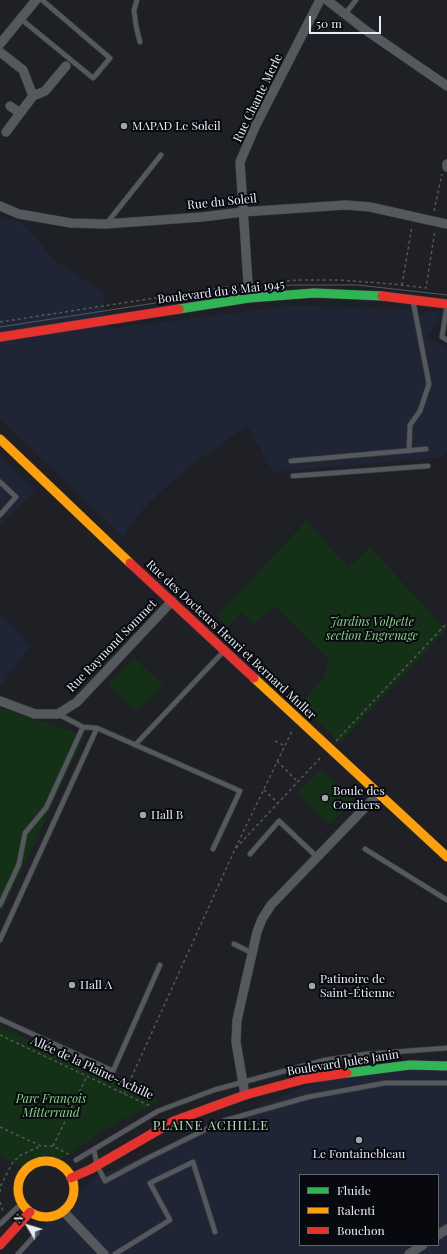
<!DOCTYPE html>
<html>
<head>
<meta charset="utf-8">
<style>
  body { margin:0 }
  #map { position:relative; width:447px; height:1254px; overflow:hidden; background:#1e2026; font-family:"Playfair Display",serif }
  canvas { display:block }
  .legend { position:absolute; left:299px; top:1174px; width:140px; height:72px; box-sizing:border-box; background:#07090e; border:1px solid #61646a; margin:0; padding:5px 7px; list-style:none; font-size:12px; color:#e8ecf4 }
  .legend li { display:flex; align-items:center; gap:8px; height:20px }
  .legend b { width:20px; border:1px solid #61646a }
  .north { position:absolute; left:8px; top:1206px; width:40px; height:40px; -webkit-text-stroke:3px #07090e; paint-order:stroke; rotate:308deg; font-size:11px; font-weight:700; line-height:16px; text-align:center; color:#e8ecf4 }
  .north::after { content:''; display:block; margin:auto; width:14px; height:18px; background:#e8ecf4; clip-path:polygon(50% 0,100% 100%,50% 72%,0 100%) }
  .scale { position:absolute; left:309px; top:16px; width:72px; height:18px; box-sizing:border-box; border:2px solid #e8ecf4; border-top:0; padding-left:5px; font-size:12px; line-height:14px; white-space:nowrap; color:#e8ecf4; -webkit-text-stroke:3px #07090e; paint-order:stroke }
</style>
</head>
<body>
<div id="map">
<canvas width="447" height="1254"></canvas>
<ul class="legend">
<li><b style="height:5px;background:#30b455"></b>Fluide</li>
<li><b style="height:5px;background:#ff9f0a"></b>Ralenti</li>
<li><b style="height:5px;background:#e5322d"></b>Bouchon</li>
</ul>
<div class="north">N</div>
<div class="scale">50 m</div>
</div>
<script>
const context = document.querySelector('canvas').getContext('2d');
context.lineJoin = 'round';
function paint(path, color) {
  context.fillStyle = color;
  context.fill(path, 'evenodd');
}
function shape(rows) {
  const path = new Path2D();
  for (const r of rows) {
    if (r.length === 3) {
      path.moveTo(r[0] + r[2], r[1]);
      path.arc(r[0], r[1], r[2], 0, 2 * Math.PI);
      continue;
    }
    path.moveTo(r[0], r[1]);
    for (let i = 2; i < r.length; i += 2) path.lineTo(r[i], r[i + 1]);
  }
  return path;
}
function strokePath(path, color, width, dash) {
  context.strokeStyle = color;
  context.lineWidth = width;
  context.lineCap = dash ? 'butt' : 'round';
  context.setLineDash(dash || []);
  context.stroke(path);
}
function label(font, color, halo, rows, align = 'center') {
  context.font = font + ' "Playfair Display",serif';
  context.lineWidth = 4;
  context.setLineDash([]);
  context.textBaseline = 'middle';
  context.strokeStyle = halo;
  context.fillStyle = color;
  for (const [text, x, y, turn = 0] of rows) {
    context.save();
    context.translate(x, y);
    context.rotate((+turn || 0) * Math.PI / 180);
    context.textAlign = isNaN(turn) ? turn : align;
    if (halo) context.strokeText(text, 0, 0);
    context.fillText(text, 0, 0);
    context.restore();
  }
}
const built = shape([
  [0,216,22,223,57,262,105,294,103,301,107,329,290,306,407,309,411,314,422,315,426,311,442,313,428,337,447,348,447,450,444,457,273,472,247,425,209,453,193,463,160,492,137,516,123,537,0,419],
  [0,457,35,490,0,526],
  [0,615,31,645,0,687],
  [447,1064,447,1254,13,1254,96,1177,324,1078],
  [300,1175,438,1175,438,1245,300,1245]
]);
const green = shape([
  [307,520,348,568,370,547,446,630,340,743,300,705,324,677,328,659,302,632,276,606,254,624,241,612,228,627,217,616],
  [134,658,163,685,137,712,108,685],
  [0,708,85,735,0,916],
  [321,770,353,801,330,825,297,794],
  [0,1026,160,1101,107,1128,60,1160,36,1159,22,1167,0,1156]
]);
const path = shape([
  [434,211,442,174],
  [257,283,300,280,339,280,393,284,426,288,435,230],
  [402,285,412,226],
  [0,322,239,285],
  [275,741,285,746],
  [336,741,447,623],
  [277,761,298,782],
  [264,790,278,803],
  [236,848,321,757],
  [0,1035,152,1107],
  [124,1094,235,849,293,729],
  [0,1127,41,1146,53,1146,70,1155],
  [53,1146,87,1076],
  [0,1192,1,1185,13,1162,21,1155,41,1146],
  [0,1202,3,1211]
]);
const lane = shape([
  [137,0,134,10,136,26,140,42],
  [345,14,356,0],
  [21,19,93,78,95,76,110,58,42,0],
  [107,223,161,155],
  [447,305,442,337,447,340],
  [409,451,410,425,420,411,429,384,413,301],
  [291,461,426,449],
  [293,476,428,466],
  [0,482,16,497,0,515],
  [58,714,83,727,97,728,240,791,213,849],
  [135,745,223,652],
  [365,849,447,900],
  [250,854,279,821,317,857],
  [0,905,19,864,25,833,46,808,83,727],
  [0,940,97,728],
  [234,944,252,953],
  [0,1019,113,1071,160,965],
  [94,1150,97,1165,105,1181,148,1158,223,1121,308,1097,385,1083,447,1083],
  [76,1160,158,1111,214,1090,325,1060,367,1054,447,1048],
  [0,1224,22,1203],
  [18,1254,37,1233],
  [115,1254,170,1220,150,1183,193,1162,215,1232]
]);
const street = shape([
  [327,0,364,29,447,86],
  [0,44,36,0],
  [0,52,23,70,33,96,6,132],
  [33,96,45,91,66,66],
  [10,106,20,113],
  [447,164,447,167],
  [0,206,19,214,71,223,105,224,202,217,242,212,346,205,370,207,447,224],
  [249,298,240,162,255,127,320,0],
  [0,701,35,714,58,714,77,702,172,601],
  [245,1095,236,1042,237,1020,257,932,262,919,271,905,379,793],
  [63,1211,104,1254],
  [438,1235,447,1229],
  [409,1254,423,1245]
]);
const fast = shape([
  [179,309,249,298,314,293,382,296],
  [347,1073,410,1065,447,1066]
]);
const slow = shape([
  [0,439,130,563],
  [254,678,447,857],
  [46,1189,28]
]);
const jam = shape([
  [382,296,447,304],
  [0,337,179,309],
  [130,563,254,678],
  [71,1178,91,1169,174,1121,245,1095,305,1079,347,1073],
  [0,1245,30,1212]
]);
const tram = shape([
  [0,327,220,293,258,287,295,285,358,285,447,295]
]);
const markers = [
  [124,126,4,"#a1a5ac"],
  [325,798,4,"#a1a5ac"],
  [143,815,4,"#a1a5ac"],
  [72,985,4,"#a1a5ac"],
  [312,986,4,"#a1a5ac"],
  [359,1140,4,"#a1a5ac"]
];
const streetNames = [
  ["Rue Chante Merle",258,98,-64],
  ["Rue du Soleil",222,202,-6],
  ["Boulevard du 8 Mai 1945",221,292,-7],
  ["Rue des Docteurs Henri et Bernard Muller",231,640,43],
  ["Rue Raymond Sommet",112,646,-46],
  ["Boulevard Jules Janin",343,1063,-9],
  ["Allée de la Plaine-Achille",92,1068,25]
];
const poiNames = [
  ["MAPAD Le Soleil",132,126],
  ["Boule des",333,791],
  ["Cordiers",333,805],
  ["Hall B",151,815],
  ["Patinoire de",320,979],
  ["Saint-Étienne",320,993],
  ["Hall A",80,985],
  ["Le Fontainebleau",359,1154,"center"]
];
const parkNames = [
  ["Jardins Volpette",372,622],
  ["section Engrenage",372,636],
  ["Parc François",51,1099],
  ["Mitterrand",51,1113]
];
const neighbourhoodNames = [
  ["PLAINE ACHILLE",211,1126]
];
paint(built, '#1f2535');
paint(green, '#143016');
strokePath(lane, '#393b40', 6);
strokePath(street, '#393b40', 10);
strokePath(fast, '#393b40', 10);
strokePath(slow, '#393b40', 10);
strokePath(jam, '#393b40', 10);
strokePath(path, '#55575b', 1.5, [3, 3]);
strokePath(lane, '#55585d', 4.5);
strokePath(street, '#55585d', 9);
strokePath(fast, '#30b455', 9);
strokePath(slow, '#ff9f0a', 9);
strokePath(jam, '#e5322d', 9);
strokePath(tram, '#56585c', 1);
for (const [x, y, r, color] of markers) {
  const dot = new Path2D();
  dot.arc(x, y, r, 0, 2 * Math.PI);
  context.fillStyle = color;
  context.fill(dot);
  strokePath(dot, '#07090e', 1.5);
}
label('12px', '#e8ecf4', '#07090e', streetNames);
label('12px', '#e8ecf4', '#07090e', poiNames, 'left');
label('italic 12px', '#88d689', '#07090e', parkNames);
context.letterSpacing = '1px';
label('13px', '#a9e3a8', '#07090e', neighbourhoodNames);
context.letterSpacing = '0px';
</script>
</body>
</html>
